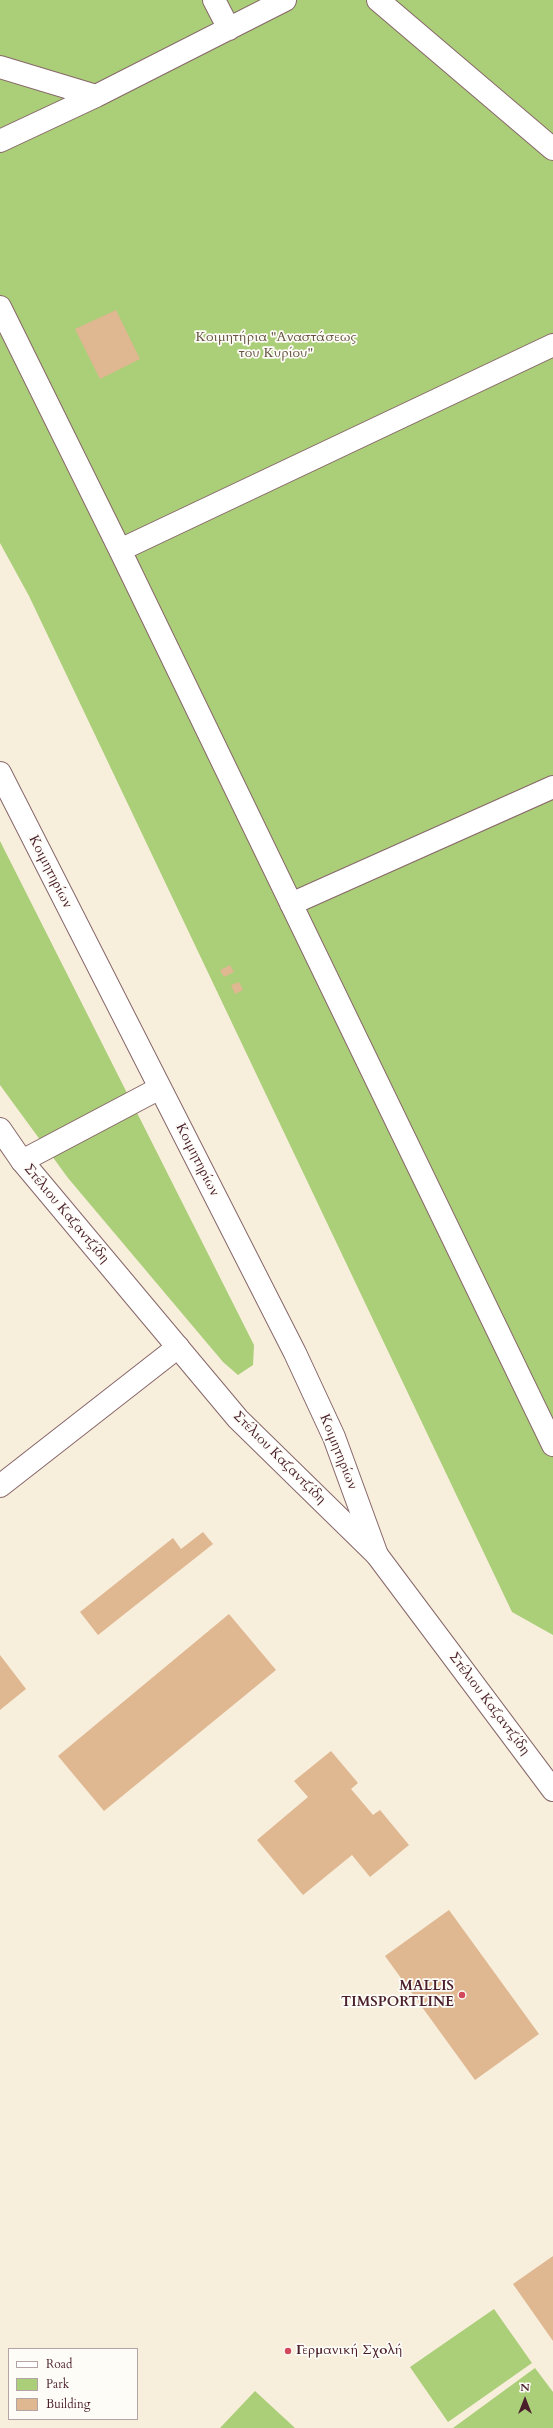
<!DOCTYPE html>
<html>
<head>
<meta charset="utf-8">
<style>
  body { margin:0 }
  #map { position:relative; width:553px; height:2428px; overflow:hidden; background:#f7eedc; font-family:Cardo,serif }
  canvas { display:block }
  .legend { position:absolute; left:8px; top:2348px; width:130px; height:72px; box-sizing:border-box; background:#fdfcf7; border:1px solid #b5a4a5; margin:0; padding:5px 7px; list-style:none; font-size:12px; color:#4a1f2b }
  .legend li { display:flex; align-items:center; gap:8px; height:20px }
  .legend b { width:20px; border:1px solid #b5a4a5 }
  .north { position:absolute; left:505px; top:2380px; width:40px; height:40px; -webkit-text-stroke:3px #fdfcf7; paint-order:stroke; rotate:0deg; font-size:11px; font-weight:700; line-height:16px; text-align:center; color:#4a1f2b }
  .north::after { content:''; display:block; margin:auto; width:14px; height:18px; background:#4a1f2b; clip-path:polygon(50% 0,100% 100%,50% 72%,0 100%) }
</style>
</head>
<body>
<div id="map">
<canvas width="553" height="2428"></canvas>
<ul class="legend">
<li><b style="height:5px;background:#fff"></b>Road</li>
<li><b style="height:11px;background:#abce78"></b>Park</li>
<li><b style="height:11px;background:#dfb791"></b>Building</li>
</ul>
<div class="north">N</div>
</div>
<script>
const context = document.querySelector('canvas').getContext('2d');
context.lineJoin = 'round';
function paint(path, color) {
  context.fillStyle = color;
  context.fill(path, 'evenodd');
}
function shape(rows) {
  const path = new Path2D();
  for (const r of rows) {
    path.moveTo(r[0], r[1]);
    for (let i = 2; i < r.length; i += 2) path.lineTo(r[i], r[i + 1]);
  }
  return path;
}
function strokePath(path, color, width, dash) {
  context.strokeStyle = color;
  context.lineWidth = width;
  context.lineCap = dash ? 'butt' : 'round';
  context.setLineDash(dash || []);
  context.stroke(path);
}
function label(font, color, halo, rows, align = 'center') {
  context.font = font + ' Cardo,serif';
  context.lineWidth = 3.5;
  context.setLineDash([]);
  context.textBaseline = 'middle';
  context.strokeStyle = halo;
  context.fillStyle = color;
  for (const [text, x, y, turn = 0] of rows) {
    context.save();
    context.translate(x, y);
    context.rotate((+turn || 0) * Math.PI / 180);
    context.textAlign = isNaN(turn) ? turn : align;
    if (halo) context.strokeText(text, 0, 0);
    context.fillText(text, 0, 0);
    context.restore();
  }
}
const green = shape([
  [0,0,553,0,553,1635,512,1612,29,596,0,543],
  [0,841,254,1345,253,1365,238,1375,223,1362,68,1178,0,1085],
  [494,2309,532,2363,448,2422,410,2367],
  [535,2368,553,2392,553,2428,453,2428],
  [255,2391,295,2428,220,2428]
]);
const building = shape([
  [116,310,140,359,100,379,75,329],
  [230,965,234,972,224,977,220,970],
  [239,982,243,990,235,994,231,985],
  [203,1532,213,1544,98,1635,80,1612,173,1538,181,1549],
  [229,1614,276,1670,104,1811,58,1756],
  [0,1655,26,1689,0,1710],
  [331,1751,358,1783,351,1789,373,1815,380,1810,409,1845,370,1877,352,1855,303,1895,257,1840,308,1797,294,1781],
  [449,1910,539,2034,475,2080,385,1956],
  [553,2256,553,2341,513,2284]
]);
const minor = shape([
  [214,0,229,29],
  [378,0,553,149],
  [0,67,96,96],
  [0,141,96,96,285,0],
  [0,307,120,550,553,1445],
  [120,550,553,345],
  [0,773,295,1353,334,1437,377,1555],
  [291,904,553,787],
  [22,1161,160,1088],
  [0,1486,178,1347]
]);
const major = shape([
  [0,1129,22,1161,238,1419,377,1555,553,1790]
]);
const markers = [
  [462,1995,4,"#d1495b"],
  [288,2351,4,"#d1495b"]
];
const parkNames = [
  ["Κοιμητήρια \"Αναστάσεως",276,338],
  ["του Κυρίου\"",276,354]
];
const streetNames = [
  ["Κοιμητηρίων",50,872,63],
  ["Κοιμητηρίων",197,1160,63],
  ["Στέλιου Καζαντζίδη",66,1214,50],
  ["Κοιμητηρίων",338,1452,68],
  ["Στέλιου Καζαντζίδη",279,1458,45],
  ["Στέλιου Καζαντζίδη",489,1704,53]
];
const poiNames = [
  ["MALLIS",454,1987],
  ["TIMSPORTLINE",454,2003],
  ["Γερμανική Σχολή",296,2351,"left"]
];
paint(green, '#abce78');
paint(building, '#dfb791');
strokePath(minor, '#876769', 24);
strokePath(major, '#876769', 24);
strokePath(minor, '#fff', 22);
strokePath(major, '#fff', 22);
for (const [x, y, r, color] of markers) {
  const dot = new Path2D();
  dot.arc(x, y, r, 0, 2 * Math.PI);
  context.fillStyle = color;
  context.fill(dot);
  strokePath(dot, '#fdfcf7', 1.5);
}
label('14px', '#675442', '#fdfcf7', parkNames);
label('14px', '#4a1f2b', '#fdfcf7', streetNames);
label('bold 14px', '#4a1f2b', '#fdfcf7', poiNames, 'right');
</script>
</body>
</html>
